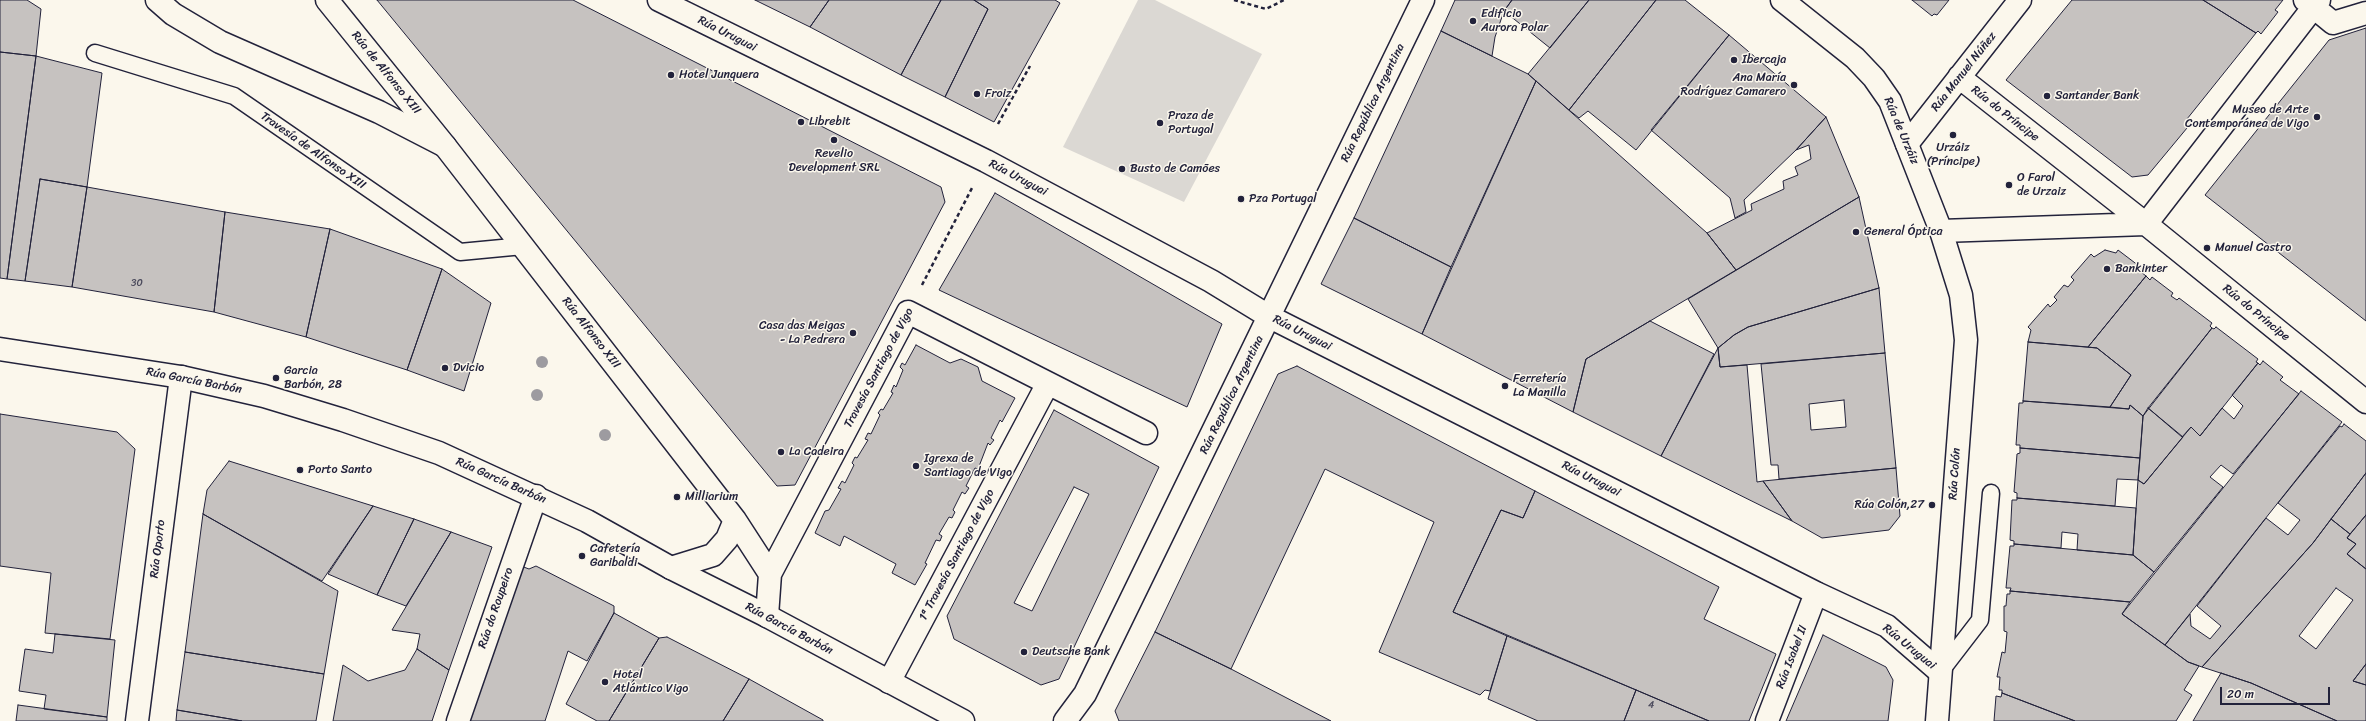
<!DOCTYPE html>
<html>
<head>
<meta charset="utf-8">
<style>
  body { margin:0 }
  #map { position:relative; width:2366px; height:721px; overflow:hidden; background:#fbf7ec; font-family:Sriracha,sans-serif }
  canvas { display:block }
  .scale { position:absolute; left:2220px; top:687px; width:110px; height:18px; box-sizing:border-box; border:2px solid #22223b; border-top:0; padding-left:5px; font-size:12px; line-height:14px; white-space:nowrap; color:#22223b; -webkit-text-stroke:3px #fbf7ec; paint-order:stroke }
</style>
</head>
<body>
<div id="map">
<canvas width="2366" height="721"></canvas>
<div class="scale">20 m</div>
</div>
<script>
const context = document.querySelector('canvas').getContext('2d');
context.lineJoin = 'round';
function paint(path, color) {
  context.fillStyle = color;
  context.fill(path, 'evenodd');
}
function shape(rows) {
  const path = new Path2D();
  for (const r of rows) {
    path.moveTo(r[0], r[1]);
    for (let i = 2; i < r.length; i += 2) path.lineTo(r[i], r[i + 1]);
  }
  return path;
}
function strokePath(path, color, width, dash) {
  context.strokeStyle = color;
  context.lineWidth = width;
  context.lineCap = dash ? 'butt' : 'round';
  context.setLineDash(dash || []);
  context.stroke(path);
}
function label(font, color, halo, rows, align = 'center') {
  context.font = font + ' Sriracha,sans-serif';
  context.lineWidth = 3;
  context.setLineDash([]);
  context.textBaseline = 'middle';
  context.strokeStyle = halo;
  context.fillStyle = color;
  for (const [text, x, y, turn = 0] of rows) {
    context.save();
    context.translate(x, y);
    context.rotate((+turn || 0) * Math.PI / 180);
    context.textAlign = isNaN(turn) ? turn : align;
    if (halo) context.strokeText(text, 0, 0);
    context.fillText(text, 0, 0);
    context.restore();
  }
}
const green = shape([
  [1138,0,1155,0,1262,54,1184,202,1063,147]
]);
const building = shape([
  [0,0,27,0,41,9,36,56,0,52,0,0],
  [377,0,573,0,941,187,945,202,795,485,777,486,377,0],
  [755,0,829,0,810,27,755,0],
  [829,0,941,0,901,75,810,27,829,0],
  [941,0,974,0,988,9,945,97,901,75,941,0],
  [974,0,1055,0,1060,3,994,122,945,97,988,9,974,0],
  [1455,0,1512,0,1504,11,1495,37,1492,56,1441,31,1455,0],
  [1512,0,1589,0,1550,48,1504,11,1512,0],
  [1589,0,1656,0,1569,110,1528,74,1589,0],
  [1656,0,1685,0,1729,35,1636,150,1588,111,1579,118,1569,110,1656,0],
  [1912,0,1949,0,1937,15,1934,14,1932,16,1912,0],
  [2072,0,2203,0,2256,33,2187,119,2192,122,2148,175,2132,177,2006,80,2072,0],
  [2203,0,2283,0,2275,10,2278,12,2261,34,2258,31,2256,33,2203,0],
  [2366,28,2366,321,2205,195,2329,40,2366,28],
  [1441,31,1528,74,1536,81,1451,267,1354,218,1441,31],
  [1729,35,1826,117,1796,150,1744,200,1746,212,1735,218,1730,198,1651,130,1729,35],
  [0,52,36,56,7,279,0,278,0,52],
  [36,56,102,73,87,187,40,179,25,281,7,279,36,56],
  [1536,81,1707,233,1736,270,1586,359,1573,412,1422,334,1536,81],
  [1826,117,1859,197,1736,270,1707,233,1752,210,1751,204,1784,189,1783,181,1798,175,1795,167,1811,159,1809,145,1796,150,1826,117],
  [40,179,87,187,72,287,25,281,40,179],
  [87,187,225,212,214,312,72,287,87,187],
  [995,193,1222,324,1187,407,939,290,995,193],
  [1859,197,1879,288,1748,327,1734,335,1718,348,1688,299,1859,197],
  [225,212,330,229,306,337,214,312,225,212],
  [1354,218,1451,267,1422,334,1321,284,1354,218],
  [330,229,442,269,407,370,306,337,330,229],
  [2105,250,2116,253,2118,250,2143,269,2141,272,2146,276,2088,347,2028,342,2031,330,2028,327,2048,304,2050,307,2057,300,2054,297,2064,285,2068,287,2074,280,2071,277,2091,254,2094,257,2105,250],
  [442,269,491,303,464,391,407,370,442,269],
  [2146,276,2150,280,2152,277,2173,293,2171,296,2177,300,2179,298,2212,323,2210,326,2212,328,2143,416,2130,405,2129,409,2110,407,2131,375,2097,348,2088,347,2146,276],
  [1879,288,1885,353,1720,367,1718,348,1734,335,1748,327,1879,288],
  [1650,321,1714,354,1661,456,1573,412,1586,359,1650,321],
  [2216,327,2258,359,2256,362,2258,363,2200,436,2191,427,2182,437,2148,408,2212,328,2214,329,2216,327],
  [2028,342,2097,348,2131,375,2110,407,2023,401,2028,342],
  [916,345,950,363,961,359,978,367,982,381,1015,398,1002,422,1000,420,991,438,994,440,990,445,988,443,978,469,975,468,966,486,969,488,965,494,962,492,953,510,955,512,952,518,949,517,939,534,942,536,940,541,936,540,925,563,927,564,915,585,892,573,896,564,844,536,840,546,815,533,825,511,829,510,841,489,838,488,842,481,845,483,854,465,852,463,855,457,857,458,868,440,865,439,868,433,871,434,880,415,878,413,881,409,883,410,893,393,891,392,894,385,896,387,903,370,900,367,902,363,905,365,916,345],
  [1718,348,1720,367,1747,365,1757,482,1763,481,1792,521,1661,456,1718,348],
  [1885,353,1896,468,1779,479,1778,465,1771,465,1761,364,1885,353],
  [1844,400,1846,427,1811,430,1809,404,1844,400],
  [2263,361,2283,377,2280,380,2299,394,2233,474,2221,465,2210,477,2223,487,2154,572,2133,555,2138,480,2144,484,2191,427,2200,436,2222,408,2234,419,2243,406,2232,395,2258,363,2260,365,2263,361],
  [1297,366,1535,491,1523,518,1501,510,1453,612,1507,636,1490,691,1485,690,1480,695,1379,652,1434,522,1325,469,1231,669,1155,632,1278,374,1297,366],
  [2301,391,2342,422,2165,645,2122,614,2301,391],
  [2023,401,2129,409,2130,405,2143,416,2140,458,2020,448,2020,445,2016,445,2019,403,2023,403,2023,401],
  [2148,408,2183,437,2144,484,2138,480,2143,416,2148,408],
  [1054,410,1159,467,1059,679,1041,685,954,639,947,616,1054,410],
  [1074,487,1089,494,1032,611,1014,603,1074,487],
  [0,414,117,432,135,449,110,639,45,633,51,573,0,566,0,414],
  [2344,424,2366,441,2366,473,2313,543,2202,667,2188,662,2165,645,2190,614,2191,626,2210,639,2221,626,2197,606,2266,518,2288,535,2300,520,2278,503,2340,426,2342,427,2344,424],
  [2020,448,2140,458,2138,480,2117,479,2115,506,2017,498,2017,493,2014,492,2017,454,2020,453,2020,448],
  [229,461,373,506,322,581,203,514,207,490,229,461],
  [1896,468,1900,516,1889,530,1822,538,1792,521,1763,481,1896,468],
  [2366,473,2366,515,2350,534,2331,519,2366,473],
  [1535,491,1719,587,1704,619,1776,654,1749,721,1709,721,1453,612,1501,510,1523,518,1535,491],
  [2017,498,2136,508,2133,555,2077,550,2078,534,2062,532,2061,548,2014,544,2014,541,2010,540,2012,500,2017,500,2017,498],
  [373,506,414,519,377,595,328,574,373,506],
  [203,514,338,591,324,674,185,652,203,514],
  [2366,515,2366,569,2347,554,2356,544,2347,538,2366,515],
  [414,519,451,532,406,606,377,595,414,519],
  [2331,519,2350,534,2347,538,2356,544,2347,554,2366,569,2366,664,2353,681,2366,685,2366,721,2337,721,2251,683,2202,667,2313,543,2331,519],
  [2336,588,2353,600,2316,649,2299,636,2336,588],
  [451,532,492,547,449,670,417,649,420,634,392,630,451,532],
  [2014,544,2133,555,2154,572,2130,602,2010,591,2011,588,2006,588,2010,546,2014,546,2014,544],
  [521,566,529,569,536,566,614,606,614,613,587,661,568,651,545,721,466,721,521,566],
  [2010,591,2130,602,2122,614,2188,662,2199,666,2184,690,2192,695,2176,721,2075,721,2002,693,2002,690,1999,690,2000,677,1997,677,2002,652,2005,653,2007,632,2004,631,2004,606,2006,606,2007,594,2010,594,2010,591],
  [614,613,659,638,609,721,597,721,566,704,614,613],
  [1155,632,1231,669,1331,721,1119,721,1115,711,1155,632],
  [55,634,115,640,107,717,44,709,46,695,19,691,25,649,53,653,55,634],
  [1823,635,1886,667,1893,680,1888,721,1786,721,1823,635],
  [1507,636,1636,690,1624,721,1538,721,1488,699,1507,636],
  [667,637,749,679,723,721,609,721,659,638,667,637],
  [417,649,449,670,432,721,333,721,343,665,368,681,405,670,417,649],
  [185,652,324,674,316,721,242,721,177,710,185,652],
  [2366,664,2366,685,2353,681,2366,664],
  [2221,673,2251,683,2337,721,2193,721,2221,673],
  [749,679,823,720,823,721,723,721,749,679],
  [1636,690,1709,721,1624,721,1636,690],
  [2002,693,2075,721,1994,721,1996,696,2001,697,2002,693],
  [18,705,107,717,107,721,16,721,18,705],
  [177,710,242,721,176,721,177,710]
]);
const path = shape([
  [1234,0,1266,9,1284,0],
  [998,124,1030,66],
  [922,285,972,188]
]);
const lane = shape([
  [95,53,234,96,460,252,523,246],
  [1940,672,1980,620,1991,493]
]);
const street = shape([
  [327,0,445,146,735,520,770,574,767,616],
  [659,0,986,161,1211,281,1270,317,1816,593,1887,626,1940,672],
  [2305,0,2333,23,2366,13],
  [1959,77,2146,224,2366,402],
  [1907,144,2020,0],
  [1941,231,2146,224,2319,0],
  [671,568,713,555,727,539,735,520],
  [770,574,908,312,1146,433],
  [889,682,1047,385],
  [137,721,181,377],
  [458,721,536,496],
  [1065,721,1085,694,1423,0],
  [1767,721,1816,593]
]);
const secondary = shape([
  [1782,0,1855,58,1874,78,1890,101,1941,231,1961,295,1966,340,1937,721],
  [0,349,181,377,264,396,343,420,439,453,587,521,671,568,767,616,963,721]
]);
const highway = shape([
  [157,0,173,14,220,42,379,112,445,146]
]);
const trees = [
  [542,362],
  [537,395],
  [605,435]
];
const markers = [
  [1473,21,4,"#22223b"],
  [1734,60,4,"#22223b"],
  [671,75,4,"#22223b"],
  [1794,85,4,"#22223b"],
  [977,94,4,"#22223b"],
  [2047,96,4,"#22223b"],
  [2317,117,4,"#22223b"],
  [801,122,4,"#22223b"],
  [1160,123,4,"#22223b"],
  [1953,135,4,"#22223b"],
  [834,140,4,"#22223b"],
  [1122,169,4,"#22223b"],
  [2009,185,4,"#22223b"],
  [1241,199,4,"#22223b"],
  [1856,232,4,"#22223b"],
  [2207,248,4,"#22223b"],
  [2107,269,4,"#22223b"],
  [853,333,4,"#22223b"],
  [445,368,4,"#22223b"],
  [276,378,4,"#22223b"],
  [1505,386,4,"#22223b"],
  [781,452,4,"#22223b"],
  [916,466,4,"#22223b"],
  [300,470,4,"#22223b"],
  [677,497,4,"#22223b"],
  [1932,505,4,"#22223b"],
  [582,556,4,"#22223b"],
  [1024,652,4,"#22223b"],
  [605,682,4,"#22223b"]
];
const numberNames = [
  ["30",137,283],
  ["4",1651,705]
];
const poiNames = [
  ["Edificio",1481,14],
  ["Aurora Polar",1481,28],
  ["Ibercaja",1742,60],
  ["Hotel Junquera",679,75],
  ["Ana María",1786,78,"right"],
  ["Rodríguez Camarero",1786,92,"right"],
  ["Froiz",985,94],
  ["Santander Bank",2055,96],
  ["Museo de Arte",2309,110,"right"],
  ["Contemporánea de Vigo",2309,124,"right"],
  ["Praza de",1168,116],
  ["Portugal",1168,130],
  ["Librebit",809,122],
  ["Urzáiz",1953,148,"center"],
  ["(Príncipe)",1953,162,"center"],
  ["Revelio",834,154,"center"],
  ["Development SRL",834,168,"center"],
  ["Busto de Camões",1130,169],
  ["O Farol",2017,178],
  ["de Urzaiz",2017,192],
  ["Pza Portugal",1249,199],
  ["General Óptica",1864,232],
  ["Manuel Castro",2215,248],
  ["Bankinter",2115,269],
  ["Casa das Meigas",845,326,"right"],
  ["- La Pedrera",845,340,"right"],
  ["Dvicio",453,368],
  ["Garcia",284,371],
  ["Barbón, 28",284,385],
  ["Ferretería",1513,379],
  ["La Manilla",1513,393],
  ["La Cadeira",789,452],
  ["Igrexa de",924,459],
  ["Santiago de Vigo",924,473],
  ["Porto Santo",308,470],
  ["Milliarium",685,497],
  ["Rúa Colón,27",1924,505,"right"],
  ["Cafetería",590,549],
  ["Garibaldi",590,563],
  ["Deutsche Bank",1032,652],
  ["Hotel",613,675],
  ["Atlántico Vigo",613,689]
];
const streetNames = [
  ["Rúa Uruguai",727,34,27],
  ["Rúa Manuel Núñez",1964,72,-52],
  ["Rúa de Alfonso XIII",386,73,51],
  ["Rúa República Argentina",1373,103,-64],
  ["Rúa do Príncipe",2005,114,38],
  ["Rúa de Urzáiz",1901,131,67],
  ["Travesía de Alfonso XIII",313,151,35],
  ["Rúa Uruguai",1018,178,28],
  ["Rúa do Príncipe",2256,313,39],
  ["Rúa Alfonso XIII",591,333,52],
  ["Rúa Uruguai",1302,333,27],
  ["Travesía Santiago de Vigo",879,368,-62],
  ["Rúa García Barbón",194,381,11],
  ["Rúa República Argentina",1232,395,-64],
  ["Rúa Colón",1955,474,-86],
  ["Rúa Uruguai",1591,479,27],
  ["Rúa García Barbón",501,481,24],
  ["Rúa Oporto",158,549,-83],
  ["1ª Travesía Santiago de Vigo",957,555,-62],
  ["Rúa do Roupeiro",496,608,-71],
  ["Rúa García Barbón",789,629,28],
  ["Rúa Uruguai",1909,647,39],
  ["Rúa Isabel II",1792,657,-69]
];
paint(green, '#dbd8d3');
paint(building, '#c6c2c0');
strokePath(building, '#22223b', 1);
strokePath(lane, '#22223b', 19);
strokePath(street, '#22223b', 25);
strokePath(secondary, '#22223b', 25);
strokePath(highway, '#22223b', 25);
strokePath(path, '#22223b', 2.5, [4, 3]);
strokePath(lane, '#fbf7ec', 16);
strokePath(street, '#fbf7ec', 22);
strokePath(secondary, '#fbf7ec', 22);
strokePath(highway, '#fbf7ec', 22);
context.fillStyle = '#9d9ba0';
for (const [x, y] of trees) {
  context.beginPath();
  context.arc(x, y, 6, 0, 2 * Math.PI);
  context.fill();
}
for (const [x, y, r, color] of markers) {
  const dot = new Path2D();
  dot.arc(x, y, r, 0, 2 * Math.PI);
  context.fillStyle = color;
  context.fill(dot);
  strokePath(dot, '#fbf7ec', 1.5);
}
label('10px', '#4b4a5c', null, numberNames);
label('12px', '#22223b', '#fbf7ec', poiNames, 'left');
label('12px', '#22223b', '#fbf7ec', streetNames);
</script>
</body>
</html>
